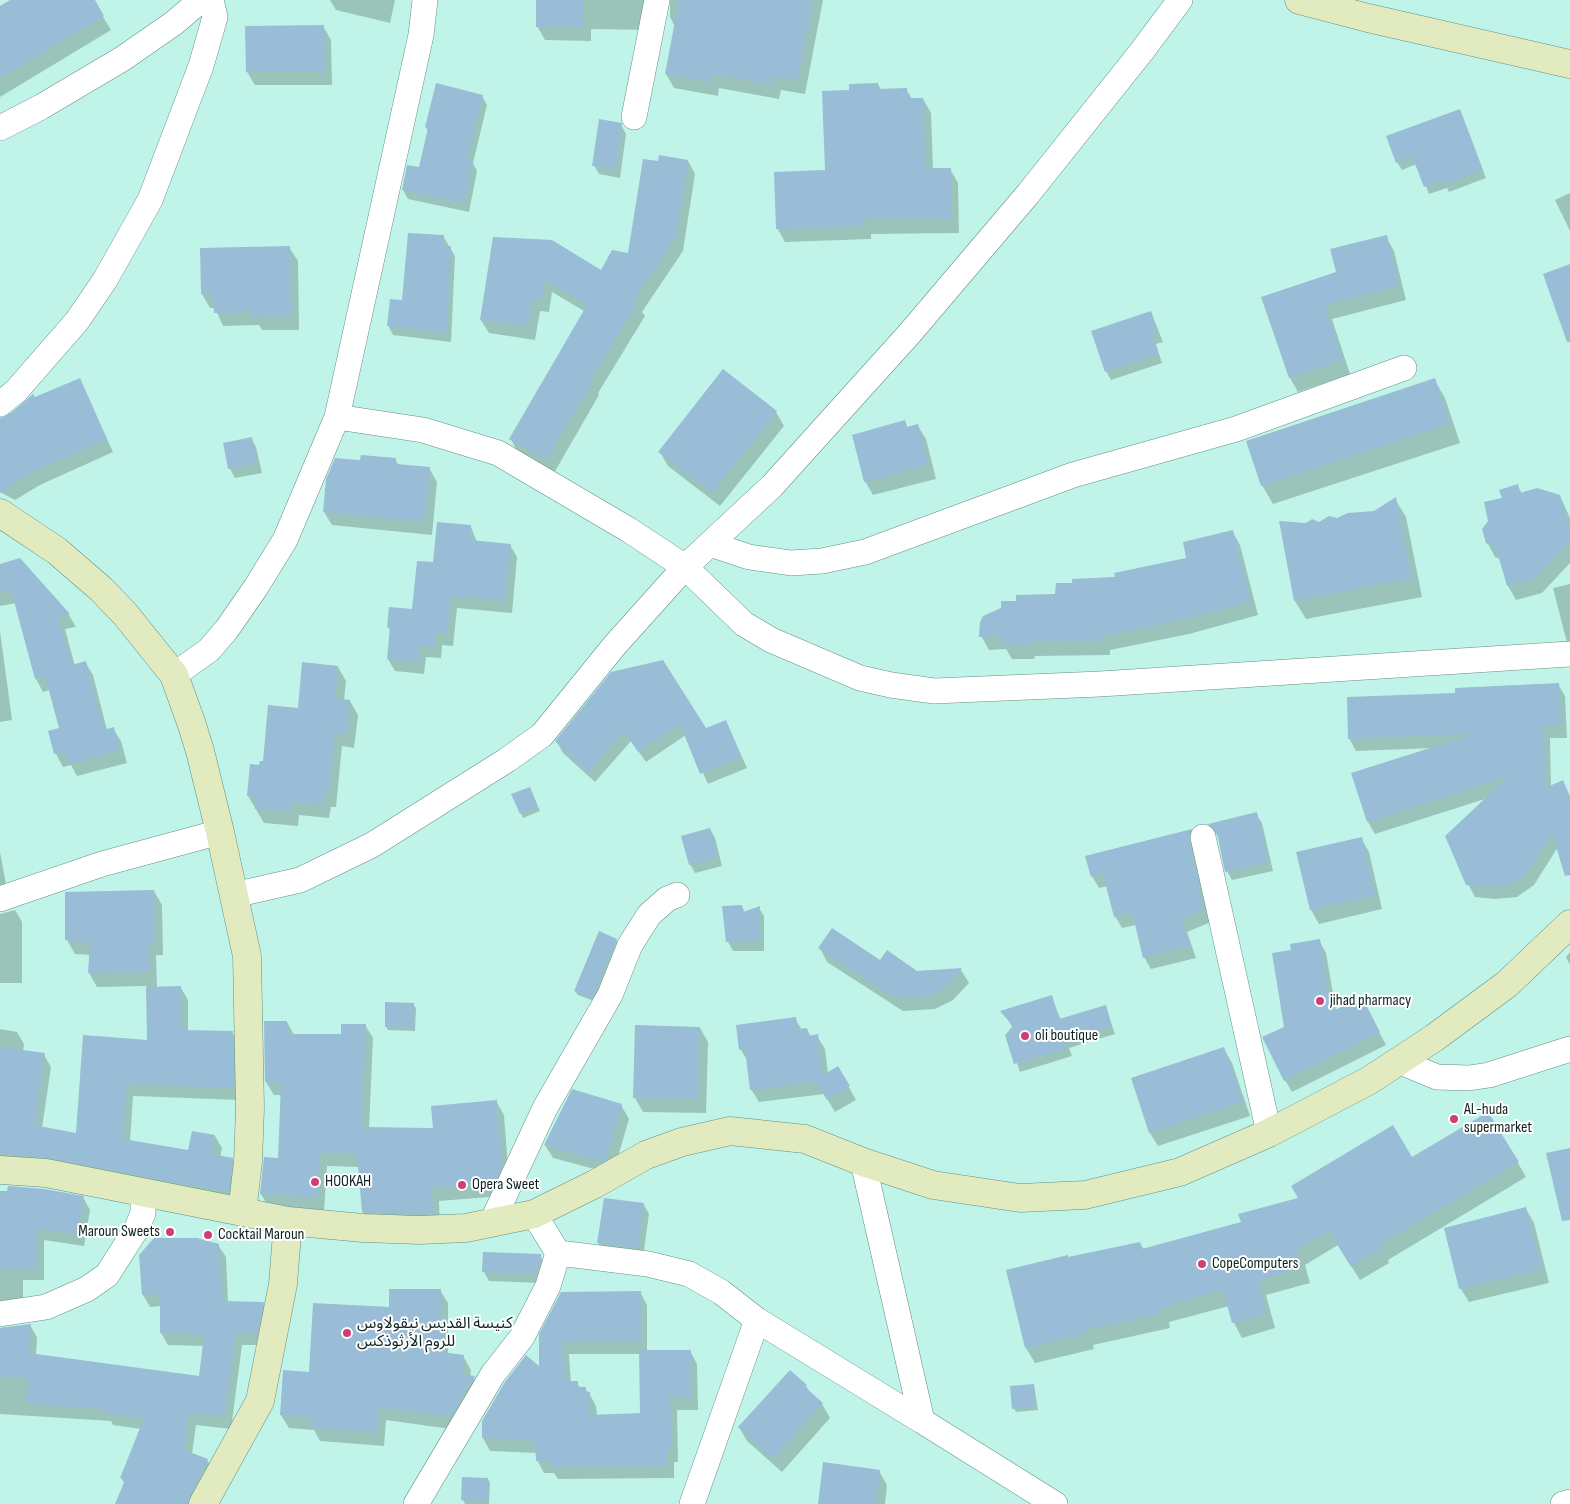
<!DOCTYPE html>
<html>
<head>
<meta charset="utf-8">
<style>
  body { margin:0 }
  canvas { display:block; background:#c1f4e9 }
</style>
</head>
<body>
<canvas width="1570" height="1504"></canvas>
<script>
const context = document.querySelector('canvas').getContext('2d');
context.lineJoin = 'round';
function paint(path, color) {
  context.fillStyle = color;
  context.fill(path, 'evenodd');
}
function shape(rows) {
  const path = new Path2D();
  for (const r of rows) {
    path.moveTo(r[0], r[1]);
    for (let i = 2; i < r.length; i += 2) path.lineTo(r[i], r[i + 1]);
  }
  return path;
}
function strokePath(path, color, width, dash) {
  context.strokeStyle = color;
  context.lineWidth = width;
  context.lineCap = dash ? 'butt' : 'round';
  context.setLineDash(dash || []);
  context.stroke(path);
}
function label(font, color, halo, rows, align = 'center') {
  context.font = font + ' "Sofia Sans Condensed","Noto Sans Arabic",sans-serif';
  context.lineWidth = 4;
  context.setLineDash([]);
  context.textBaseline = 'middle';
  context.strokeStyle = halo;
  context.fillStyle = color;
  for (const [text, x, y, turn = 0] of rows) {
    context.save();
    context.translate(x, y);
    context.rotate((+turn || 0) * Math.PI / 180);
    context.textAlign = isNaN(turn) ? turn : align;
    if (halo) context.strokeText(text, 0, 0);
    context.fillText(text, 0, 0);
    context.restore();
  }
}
const shadow = shape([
  [13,0,93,0,111,30,0,97,0,8],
  [330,0,395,0,390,23,336,10],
  [538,0,661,0,647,30,591,29,591,41,545,40,537,26],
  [670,0,823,0,805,94,781,90,779,99,719,88,718,96,674,88,666,74,675,27,670,17],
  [323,26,331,40,332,85,255,85,247,72],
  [878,84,881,90,906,89,912,99,923,99,931,113,933,169,950,169,958,183,959,233,871,234,871,239,785,242,777,228,826,171,850,91],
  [482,96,487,105,473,163,477,171,469,212,408,199,403,190,420,169,428,132,426,127],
  [1459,110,1486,178,1449,192,1447,188,1429,194,1417,164,1402,170,1397,162],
  [621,125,626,134,620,178,599,174,594,165],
  [688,161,695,174,683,251,642,312,645,316,598,393,599,395,554,473,518,453,511,439,584,311,552,292,549,312,540,311,535,340,489,333,481,320,494,238,601,272,629,255,659,162],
  [1570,193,1570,231,1555,200],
  [443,236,455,256,451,342,393,335,388,325],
  [1386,237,1394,251,1406,300,1332,319,1350,374,1298,392,1290,378,1263,298,1337,273],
  [289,247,298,261,299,330,262,330,259,325,223,326,215,308,210,308,202,294,202,249],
  [1151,312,1163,342,1156,344,1162,363,1111,380,1106,371],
  [79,379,113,452,40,485,15,500,0,492,0,419,34,399],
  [1434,379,1445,398,1460,443,1273,504,1262,485],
  [776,412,784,426,720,506,668,466,660,452],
  [905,422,908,428,918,426,926,439,936,479,873,495,865,481],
  [251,438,256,447,262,473,235,478,230,469,225,444],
  [395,460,399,465,429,468,437,482,432,535,332,525,324,512,361,461],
  [1518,486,1522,494,1560,496,1570,518,1570,563,1542,593,1516,600,1508,586,1500,559,1495,557,1487,542,1503,499],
  [1395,499,1406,517,1422,597,1306,619,1295,601,1280,522,1307,524,1338,520,1374,512],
  [471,527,477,542,510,545,517,557,512,613,457,608,453,646,442,645,441,658,426,657,424,674,395,671,388,659,391,632,388,627,413,611,434,564],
  [1232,531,1240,545,1258,615,1189,634,1110,650,1110,655,1035,656,1034,659,1012,659,1006,649,989,650,981,636,1017,602,1056,595,1073,584,1117,579,1188,559],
  [20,559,69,615,76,627,65,629,75,666,85,662,93,675,107,730,113,729,121,741,127,763,77,776,71,765,63,767,56,754,50,732,61,729,50,690,43,692,36,679,16,603,0,606,0,566],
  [1570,584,1570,646,1566,639,1553,588],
  [0,631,12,720,0,722],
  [338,667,346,681,344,700,350,701,358,715,354,748,342,746,336,807,331,807,329,818,299,815,298,826,264,823,248,796,260,767,299,710],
  [612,673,705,730,726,721,747,768,708,784,686,735,646,762,631,741,595,782,563,753,557,742],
  [1558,684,1565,696,1567,738,1550,738,1551,787,1562,782,1570,796,1570,862,1558,847,1534,885,1517,897,1495,899,1475,897,1468,884,1488,798,1375,834,1368,822,1353,774,1434,748,1356,751,1349,738,1457,695],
  [532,793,540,811,523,818,513,795],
  [1256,814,1262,823,1273,871,1232,880,1227,871,1219,838,1210,825],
  [710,829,715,838,722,866,695,873,690,864],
  [1191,830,1198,842,1211,922,1187,932,1196,958,1151,969,1144,957,1136,925,1122,928,1115,916,1108,886,1099,888,1092,876],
  [1361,838,1369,852,1382,909,1319,924,1311,910],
  [0,852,8,895,0,900],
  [154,891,162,905,163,955,156,955,157,988,181,988,188,1000,188,1031,232,1032,239,1044,240,1100,133,1096,130,1142,189,1152,215,1136,222,1148,220,1157,232,1159,239,1171,235,1202,0,1164,0,1029,17,1032,24,1044,23,1052,44,1055,51,1067,42,1128,77,1134,148,1041,147,986,97,987,89,973,91,955,75,954,67,940],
  [742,906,745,913,759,908,764,916,764,951,733,951,728,942],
  [15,910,22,922,22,983,0,983,0,914],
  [616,940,619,944,594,1001,578,995,575,991],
  [1319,940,1326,953,1336,1011,1368,1011,1386,1045,1292,1092,1285,1080,1285,1027,1292,951],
  [820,948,916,972,961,970,969,983,953,1000,935,1009,903,1011,827,962],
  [1570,952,1570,965,1566,957],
  [1051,996,1061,1020,1105,1007,1115,1034,1069,1048,1072,1056,1020,1072,1007,1035,1013,1028,1002,1011],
  [413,1004,416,1008,415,1031,388,1030,386,1026],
  [795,1019,802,1030,807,1029,811,1037,817,1036,825,1049,828,1074,838,1068,856,1100,835,1112,824,1094,759,1102,751,1089,748,1062,741,1050],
  [287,1022,294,1035,342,1036,365,1025,373,1038,369,1129,434,1129,496,1101,504,1115,509,1180,502,1196,439,1201,440,1227,371,1225,363,1212,360,1167,327,1166,324,1211,269,1208,261,1194,265,1159,279,1159,282,1095,274,1095,266,1082],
  [700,1028,708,1042,706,1113,643,1112,635,1098],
  [1224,1049,1232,1063,1250,1116,1158,1146,1150,1133],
  [621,1105,629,1119,613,1174,553,1158,545,1145],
  [1412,1159,1518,1163,1526,1177,1388,1260,1389,1263,1360,1280,1338,1245,1305,1265,1310,1283,1266,1295,1275,1328,1242,1338,1234,1323,1229,1306,1169,1322,1170,1328,1093,1345,1094,1349,1035,1363,1026,1348,1008,1270,1140,1243,1144,1250,1242,1223,1300,1198],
  [0,1193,83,1197,90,1210,84,1246,44,1240,44,1280,23,1280,23,1309,0,1314],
  [644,1205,649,1214,643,1257,604,1252,598,1243],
  [1526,1209,1534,1223,1549,1283,1469,1302,1461,1289],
  [218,1245,226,1257,228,1302,263,1303,270,1315,264,1345,242,1345,231,1429,196,1425,192,1454,207,1460,214,1472,198,1504,117,1504,125,1484,121,1478,141,1429,113,1425,111,1421,0,1414,0,1328,30,1325,37,1337,36,1356,200,1378,204,1346,168,1345,161,1333,161,1306,150,1307,143,1295],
  [485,1253,540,1256,546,1264,541,1283,489,1281,484,1272],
  [440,1290,448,1303,448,1354,463,1356,471,1370,470,1377,474,1378,482,1391,458,1430,386,1420,384,1446,320,1441,314,1430,289,1428,281,1415,311,1373,390,1308],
  [640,1292,647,1305,647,1351,690,1351,697,1364,698,1410,677,1410,678,1462,674,1462,674,1478,558,1479,554,1473,544,1473,537,1460,537,1453,490,1451,483,1438,541,1368,541,1335],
  [569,1354,640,1354,641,1414,597,1416,596,1406,589,1393,585,1389,581,1389,577,1383,571,1383],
  [1034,1385,1038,1410,1016,1412,1014,1408],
  [806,1386,811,1394,822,1404,830,1418,782,1472,747,1441,739,1427],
  [879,1471,887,1485,885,1504,819,1504],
  [488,1479,490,1483,489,1504,465,1504,463,1500]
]);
const building = shape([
  [10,0,95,0,104,16,0,78,0,6],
  [536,0,584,0,583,27,536,27],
  [679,0,813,0,798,80,773,76,772,85,712,74,710,82,665,74],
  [324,25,325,71,246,72,245,26],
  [436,83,483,95,467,159,473,160,464,203,402,190,407,165,419,167,428,128,425,127],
  [878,83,878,89,907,88,907,98,923,98,926,168,951,168,951,219,863,220,863,226,776,229,774,172,825,170,822,91,849,90,849,84],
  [1460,109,1483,170,1443,185,1442,180,1424,187,1412,156,1396,163,1386,136],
  [599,119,622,123,616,169,592,166],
  [659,155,688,160,676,237,634,300,638,302,590,380,593,381,546,460,509,439,587,305,545,280,542,299,533,298,528,327,480,320,493,237,552,240,601,270,612,250,628,253,643,159,658,161],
  [408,233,444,235,444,246,451,246,447,333,387,326,390,299,402,300],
  [1387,235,1399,286,1325,305,1343,360,1289,378,1261,297,1336,272,1330,249],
  [290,246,292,316,252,317,252,312,214,313,213,294,201,294,200,248],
  [1570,264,1570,342,1567,342,1543,274],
  [1151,311,1158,333,1151,335,1158,354,1105,372,1091,331],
  [723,369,777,411,712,493,658,452],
  [80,378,107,439,32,472,0,493,0,418,9,415,33,394,35,397],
  [1435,378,1450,424,1261,486,1246,441],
  [905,420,907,427,918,424,929,465,864,482,852,435],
  [252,437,257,463,228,469,223,443],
  [361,455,396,458,396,464,430,467,424,522,323,512,326,479,335,458,360,460],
  [1518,484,1520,493,1537,488,1560,495,1570,530,1570,541,1534,579,1507,586,1496,548,1486,543,1482,529,1488,521,1484,502,1502,498,1499,490],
  [1396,497,1412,578,1294,601,1279,521,1306,523,1312,519,1319,522,1329,516,1337,518,1348,513,1374,511],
  [437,522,471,525,470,540,511,544,505,601,451,596,447,634,436,633,434,647,420,645,418,662,387,659,390,627,387,627,389,607,412,609,417,561,433,562],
  [1233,530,1251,601,1181,620,1102,636,1102,641,1027,642,1027,645,1002,645,1002,636,979,637,980,622,983,616,1001,608,1001,601,1016,601,1016,595,1055,594,1056,583,1072,583,1072,579,1115,577,1114,573,1186,558,1183,542],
  [20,558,70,614,58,616,72,665,86,661,104,730,114,727,120,750,69,764,65,752,54,754,48,731,59,728,45,676,35,679,11,590,0,592,0,564],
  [663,660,706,728,726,720,741,757,700,774,680,724,638,752,624,731,588,772,555,741,611,672],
  [302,662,338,666,335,698,350,700,347,734,335,733,328,794,323,794,322,805,291,802,291,812,255,809,256,797,247,796,250,764,259,765,260,761,263,761,268,705,298,708],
  [1559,683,1561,725,1544,726,1545,788,1563,780,1570,797,1570,875,1565,876,1552,833,1527,873,1510,885,1487,887,1466,885,1445,836,1509,776,1367,822,1351,773,1468,736,1467,734,1348,739,1347,697,1455,693,1455,688],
  [530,787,538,807,520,814,511,794],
  [1257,812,1268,862,1225,872,1217,833,1208,824],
  [710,828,718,857,689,865,681,836],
  [1192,829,1189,840,1204,909,1181,919,1190,946,1143,958,1132,912,1114,917,1103,874,1091,877,1085,856],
  [1362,837,1375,895,1310,910,1296,852],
  [154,890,155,941,149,941,149,972,88,973,90,943,65,940,65,892],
  [742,905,743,912,760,906,760,942,726,942,722,906],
  [832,928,880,960,887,950,917,971,962,968,946,987,927,996,895,998,818,948],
  [599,931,617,939,592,998,574,991],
  [1320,939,1331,1012,1362,997,1380,1032,1284,1081,1262,1037,1284,1027,1272,953,1291,950,1290,944],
  [181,986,182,1030,233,1031,234,1088,127,1084,123,1139,188,1150,192,1131,215,1135,212,1154,233,1158,229,1191,189,1185,49,1158,0,1153,0,1047,45,1053,34,1125,76,1133,83,1035,147,1040,146,987],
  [1052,995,1059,1019,1106,1005,1112,1026,1065,1040,1068,1048,1014,1064,1005,1035,1013,1026,1000,1011],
  [385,1002,414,1003,414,1027,385,1027],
  [796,1017,798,1029,807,1028,808,1036,818,1034,823,1075,838,1066,850,1086,827,1100,816,1082,750,1090,745,1049,739,1050,736,1025],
  [264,1021,287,1021,287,1034,341,1034,341,1024,366,1024,362,1127,433,1128,431,1106,497,1100,502,1166,494,1183,432,1188,433,1214,362,1212,357,1154,320,1153,317,1198,260,1194,264,1157,278,1158,281,1082,265,1082],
  [635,1025,700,1027,698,1100,633,1098],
  [1224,1047,1243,1102,1149,1133,1131,1078],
  [572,1089,622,1104,606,1160,603,1162,544,1145],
  [1488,1112,1519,1162,1380,1245,1382,1248,1351,1267,1329,1231,1297,1250,1302,1268,1258,1281,1267,1314,1232,1323,1223,1290,1161,1308,1162,1314,1085,1330,1086,1334,1025,1348,1006,1270,1068,1255,1068,1257,1140,1242,1142,1249,1241,1222,1238,1214,1298,1198,1291,1186,1393,1125,1412,1157],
  [1570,1148,1570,1220,1562,1221,1546,1153],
  [8,1186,44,1189,84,1196,78,1235,37,1228,37,1269,0,1269,0,1191,7,1191],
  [604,1198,644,1203,638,1248,597,1243],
  [1526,1207,1542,1269,1459,1289,1444,1228],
  [154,1238,197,1238,219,1244,223,1301,264,1302,257,1333,236,1333,225,1417,189,1413,184,1450,208,1459,187,1504,115,1504,125,1480,120,1478,144,1418,105,1413,105,1409,26,1404,28,1378,0,1377,0,1328,31,1324,29,1353,199,1376,204,1335,160,1333,160,1294,142,1295,139,1255],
  [483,1252,541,1254,541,1260,536,1274,482,1272],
  [389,1289,441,1289,441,1352,464,1355,462,1374,475,1376,451,1417,379,1407,377,1433,311,1428,313,1418,280,1415,283,1370,309,1372,313,1303,389,1307],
  [641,1291,641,1342,562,1342,566,1381,578,1381,578,1387,586,1387,586,1392,590,1392,590,1415,640,1413,639,1350,691,1350,691,1398,670,1398,672,1450,667,1450,667,1466,549,1467,549,1460,536,1461,535,1441,482,1438,482,1421,505,1382,526,1355,539,1366,539,1334,561,1292],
  [790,1370,807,1385,805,1387,823,1403,773,1459,738,1427],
  [1034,1384,1036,1406,1012,1409,1010,1386],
  [823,1462,880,1470,876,1504,818,1504],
  [462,1477,488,1478,488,1501,461,1500]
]);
const street = shape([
  [634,117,657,0],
  [0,128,41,107,122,59,174,23,201,0],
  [0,404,16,391,77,321,105,280,150,200,201,66,215,17,211,0],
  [337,417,423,430,498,453,629,530,685,567,744,624,771,640,860,678,891,685,934,691,1100,684,1570,654],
  [710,544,749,557,791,563,822,561,865,552,1073,475,1236,429,1404,368],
  [174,675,209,650,227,629,256,587,285,540,337,417,421,35,425,0],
  [1203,837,1269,1133],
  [234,895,300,880,372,845,507,760,542,735,615,645,685,567,772,486,910,333,1028,194,1142,51,1180,0],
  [0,899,102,864,220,832],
  [1398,1061,1437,1077,1469,1078,1489,1075,1570,1049],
  [863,1162,922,1421,1055,1504],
  [492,1222,545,1108,610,995,630,945,649,915,667,899,677,895],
  [558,1253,648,1264,689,1274,721,1292,757,1320],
  [0,1314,46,1307,87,1289,107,1275,137,1228,143,1213,143,1192],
  [416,1504,493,1374,522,1337,548,1286,558,1253,534,1214],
  [692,1504,757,1320,922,1421],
  [1563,1504,1570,1502]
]);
const secondary = shape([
  [1299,0,1368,18,1570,64],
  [0,513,57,551,101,589,125,614,174,675,192,725,200,751,220,832,247,956,250,1108,248,1162,242,1212],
  [0,1170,46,1173,288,1221,363,1228,420,1230,466,1228,534,1214,595,1184,646,1155,682,1142,730,1131,805,1139,863,1162,933,1185,1020,1198,1085,1195,1180,1172,1269,1133,1370,1080,1434,1038,1507,984,1570,924],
  [203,1504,260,1401,283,1284,288,1221]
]);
const markers = [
  [1320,1001,5,"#cb4075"],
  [1025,1036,5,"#cb4075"],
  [1454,1119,5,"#cb4075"],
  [315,1182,5,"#cb4075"],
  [462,1185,5,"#cb4075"],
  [170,1232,5,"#cb4075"],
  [208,1235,5,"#cb4075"],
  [1202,1264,5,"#cb4075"],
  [347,1333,5,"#cb4075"]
];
const poiNames = [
  ["jihad pharmacy",1330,1001],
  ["oli boutique",1035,1036],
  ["AL-huda",1464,1110],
  ["supermarket",1464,1128],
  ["HOOKAH",325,1182],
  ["Opera Sweet",472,1185],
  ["Maroun Sweets",160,1232,"right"],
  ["Cocktail Maroun",218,1235],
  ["CopeComputers",1212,1264],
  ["كنيسة القديس نيقولاوس",357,1324],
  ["للروم الأرثوذكس",357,1342]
];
paint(shadow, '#0003');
paint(building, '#99bcd7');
strokePath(street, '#609087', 26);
strokePath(secondary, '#609087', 29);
strokePath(street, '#fff', 25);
strokePath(secondary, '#e1ebbf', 28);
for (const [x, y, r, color] of markers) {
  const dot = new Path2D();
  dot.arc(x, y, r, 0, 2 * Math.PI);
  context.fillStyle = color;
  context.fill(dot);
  strokePath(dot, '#fff', 2);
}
label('16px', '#0f2320', '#fff', poiNames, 'left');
</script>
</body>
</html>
